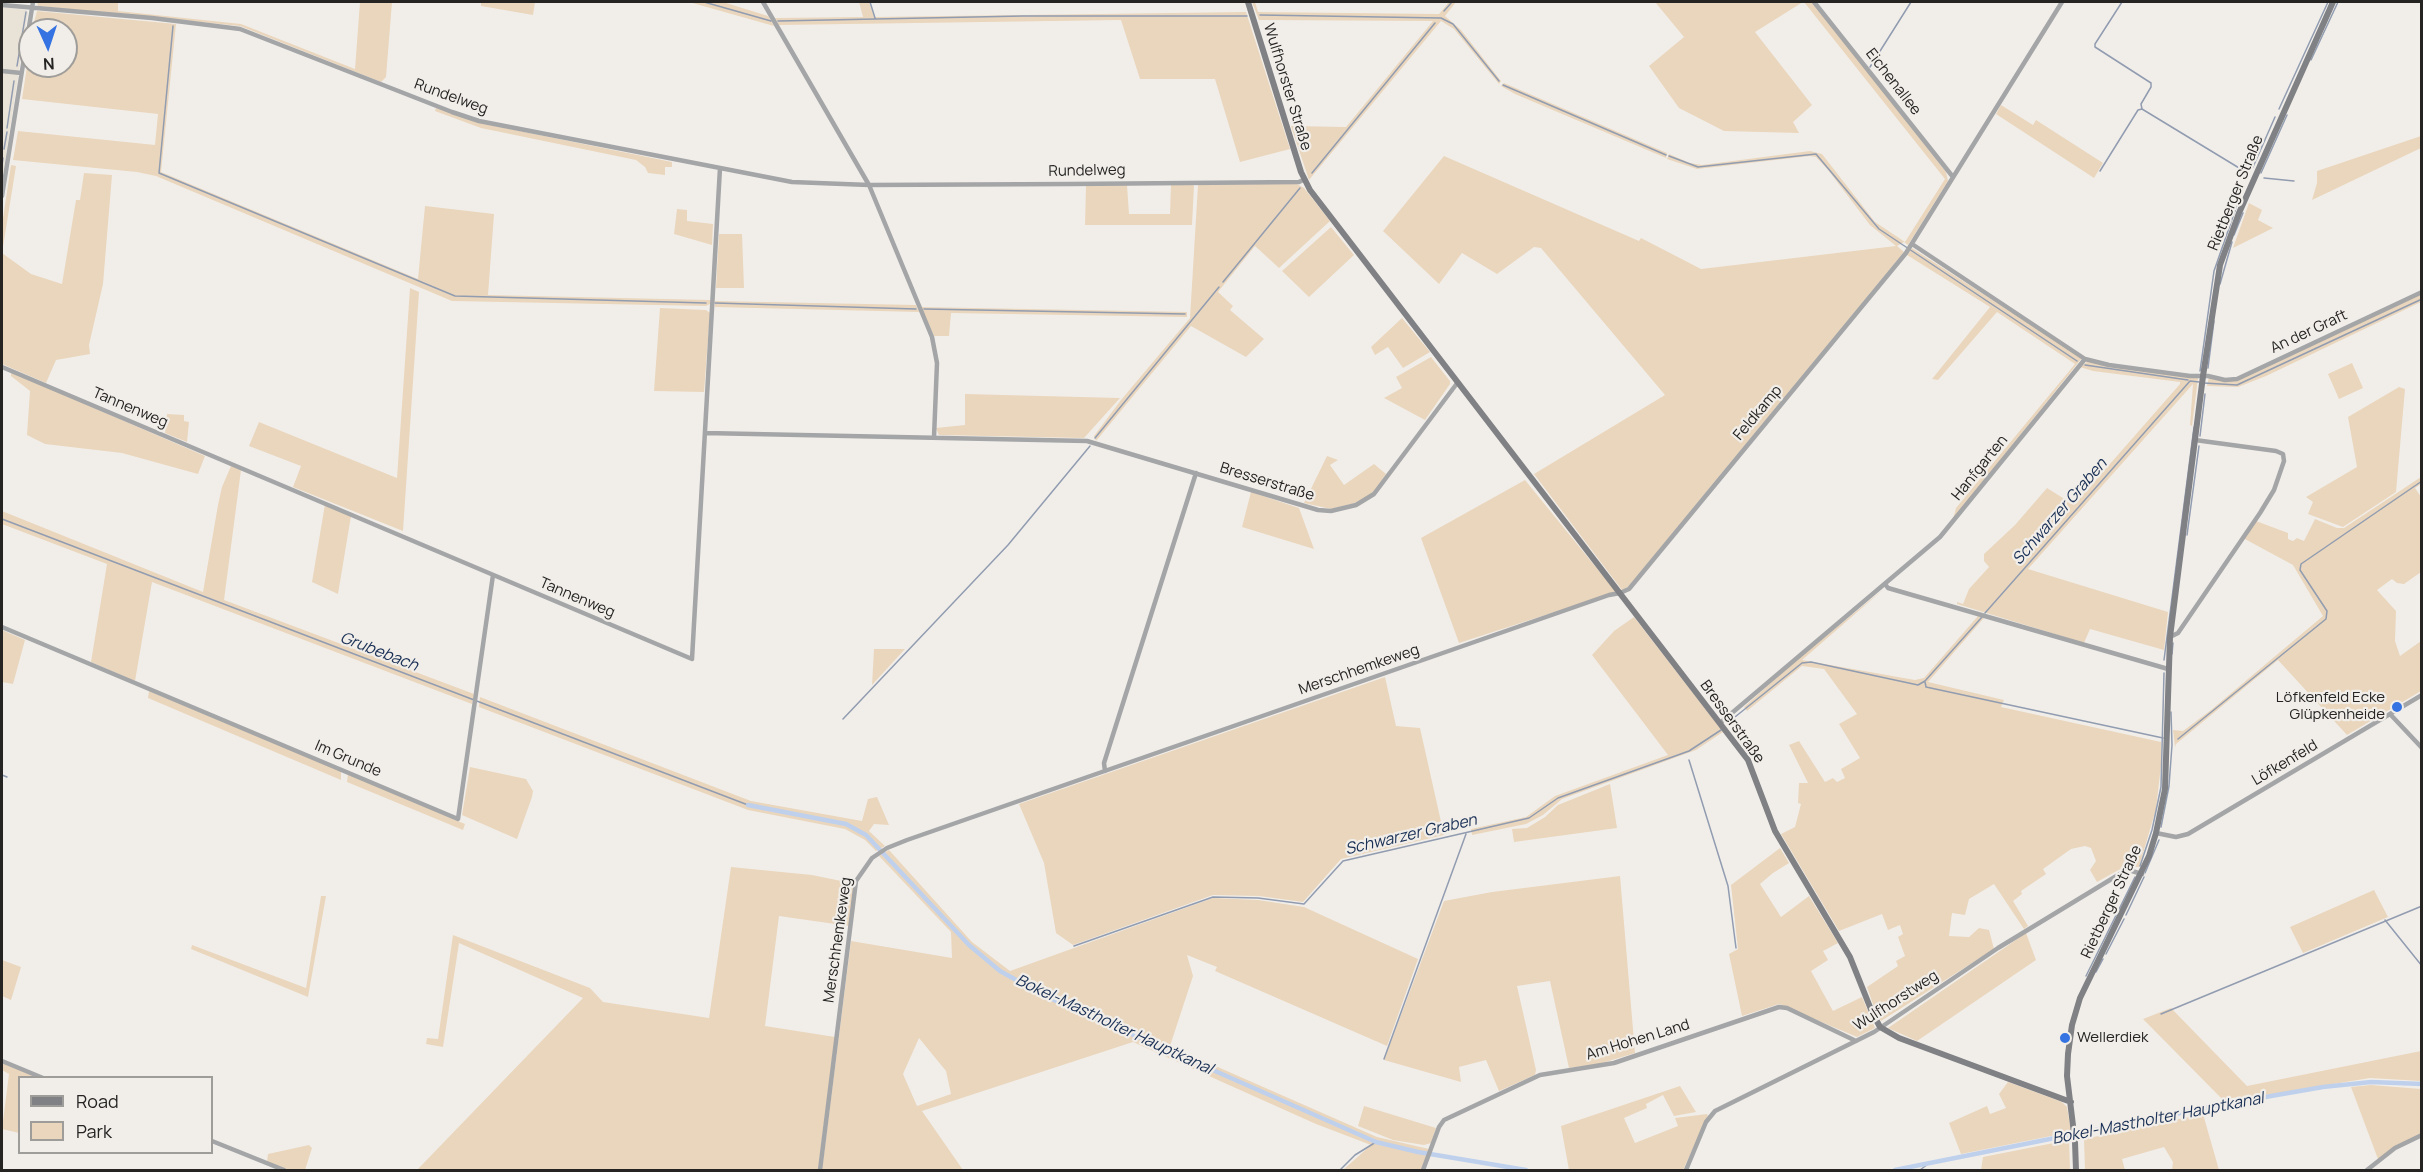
<!DOCTYPE html>
<html>
<head>
<meta charset="utf-8">
<style>
  body { margin:0 }
  #map { position:relative; width:2423px; height:1172px; overflow:hidden; background:#f1eeea; font-family:Manrope,sans-serif }
  canvas { display:block }
  .frame { position:absolute; inset:0; border:3px solid #252423; pointer-events:none }
  .legend { position:absolute; left:18px; top:1076px; width:195px; height:78px; box-sizing:border-box; background:#f1eeea; border:2px solid #9f9d9a; margin:0; padding:8px 10px; list-style:none; font-size:18px; color:#252423 }
  .legend li { display:flex; align-items:center; gap:12px; height:30px }
  .legend b { width:30px; border:2px solid #9f9d9a }
  .north { position:absolute; left:18px; top:18px; width:60px; height:60px; box-sizing:border-box; background:#f1eeea; border:2px solid #9f9d9a; border-radius:50%; rotate:177deg; font-size:16px; font-weight:700; line-height:24px; text-align:center; color:#252423 }
  .north::after { content:''; display:block; margin:auto; width:21px; height:27px; background:#3473e1; clip-path:polygon(50% 0,100% 100%,50% 72%,0 100%) }
</style>
</head>
<body>
<div id="map">
<canvas width="2423" height="1172"></canvas>
<div class="frame"></div>
<ul class="legend">
<li><b style="height:8px;background:#808184"></b>Road</li>
<li><b style="height:16px;background:#ead6bc"></b>Park</li>
</ul>
<div class="north">N</div>
</div>
<script>
const context = document.querySelector('canvas').getContext('2d');
context.lineJoin = 'round';
function paint(path, color) {
  context.fillStyle = color;
  context.fill(path, 'evenodd');
}
function shape(rows) {
  const path = new Path2D();
  for (const r of rows) {
    path.moveTo(r[0], r[1]);
    for (let i = 2; i < r.length; i += 2) path.lineTo(r[i], r[i + 1]);
  }
  return path;
}
function strokePath(path, color, width, dash) {
  context.strokeStyle = color;
  context.lineWidth = width;
  context.lineCap = dash ? 'butt' : 'round';
  context.setLineDash(dash || []);
  context.stroke(path);
}
function label(font, color, halo, rows, align = 'center') {
  context.font = font + ' Manrope,sans-serif';
  context.lineWidth = 4.5;
  context.setLineDash([]);
  context.textBaseline = 'middle';
  context.strokeStyle = halo;
  context.fillStyle = color;
  for (const [text, x, y, turn = 0] of rows) {
    context.save();
    context.translate(x, y);
    context.rotate((+turn || 0) * Math.PI / 180);
    context.textAlign = isNaN(turn) ? turn : align;
    if (halo) context.strokeText(text, 0, 0);
    context.fillText(text, 0, 0);
    context.restore();
  }
}
const built = shape([
  [2,7,26,10,28,12,2,181]
]);
const green = shape([
  [37,2,118,2,118,11,241,24,355,69,360,2,392,2,386,77,381,82,240,26,38,6],
  [481,2,535,2,533,15,481,6],
  [689,2,723,2,768,16,774,26],
  [859,2,869,2,874,17,1246,12,1290,149,1240,162,1215,79,1140,79,1121,20,779,25,775,18,863,17],
  [1252,2,1255,2,1258,12,1439,14,1449,2,1456,2,1445,16,1461,30,1501,81,1499,84,1454,29,1441,21,1309,180,1291,126,1346,127,1433,21,1259,20],
  [1655,2,1803,2,1755,32,1812,105,1793,122,1799,133,1724,131,1679,108,1649,66,1684,37],
  [1804,2,1813,2,1946,172,1948,181,1908,245,1904,242,1897,246,1904,252,1628,587,1622,590,1534,474,1665,395,1541,248,1534,247,1497,274,1462,253,1439,284,1383,231,1444,156,1639,241,1641,238,1701,269,1896,246,1870,225,1828,170,1816,157,1810,156,1697,169,1667,159,1669,154,1690,163,1702,165,1810,151,1822,154,1875,222,1905,242,1945,179],
  [37,11,176,24,161,172,418,279,425,206,494,214,488,295,710,300,710,304,706,306,452,301,156,176,137,172,13,160,18,131,155,145,158,114,22,99,30,47,30,66,66,66,66,30,32,30],
  [1504,83,1667,153,1666,158,1515,94,1501,86],
  [2001,105,2033,125,2036,120,2103,163,2094,178,1996,114],
  [436,108,490,125,672,162,672,167,665,167,665,175,648,173,645,167,636,160,481,128,435,111],
  [2421,136,2421,148,2312,200,2317,183,2317,171],
  [11,165,16,166,2,253,31,274,62,284,76,200,80,200,84,173,112,175,103,284,89,345,90,354,56,360,46,383,2,364,2,225],
  [1201,183,1297,184,1304,188,1330,221,1279,268,1255,246,1218,292,1233,306,1230,310,1264,339,1246,357,1191,326,1096,441,1094,436,1121,400,1190,318,1198,185],
  [1171,184,1192,184,1194,186,1192,225,1085,225,1086,185,1127,185,1129,214,1170,214],
  [2249,203,2262,210,2258,220,2273,228,2233,248],
  [677,209,687,210,687,221,713,224,712,245,674,234],
  [1331,227,1354,255,1309,297,1282,271],
  [719,234,742,234,744,288,716,288],
  [1912,248,2082,358,1953,519,1956,508,2075,364,1997,312,1938,380,1932,379,1990,307,1907,255],
  [410,288,419,292,403,531,293,487,301,466,249,446,259,422,397,478],
  [2421,294,2421,302,2266,376,2238,387,2207,386,2209,377,2237,380],
  [715,301,916,305,919,312,715,307],
  [921,307,1187,312,1187,317,951,313,949,336,934,336],
  [660,308,706,310,710,313,704,392,654,391],
  [1402,318,1430,352,1403,368,1388,347,1375,355,1371,347],
  [1431,357,1450,381,1450,384,1425,420,1384,398,1402,388,1396,377],
  [2088,361,2198,378,2192,426,2190,425,2193,384,2028,569,2168,612,2164,650,2090,629,2084,643,1957,604,1957,602,1963,604,1969,589,1989,567,1984,561,1984,554,2015,525,2047,488,2074,505,2180,384,2180,382,2093,371,2080,367],
  [2352,363,2363,388,2339,399,2328,374],
  [11,372,205,456,198,474,122,453,45,444,27,435,30,391,11,376],
  [2399,387,2405,389,2396,492,2343,527,2308,514,2313,502,2306,497,2357,467,2348,417],
  [965,394,1120,398,1084,438,939,435,936,428,965,425],
  [167,414,184,415,184,421,189,422,187,442,165,433],
  [1327,456,1338,460,1330,465,1344,485,1374,464,1386,474,1373,493,1355,503,1331,509,1304,503],
  [231,466,241,470,224,600,474,694,472,704,152,582,135,681,91,662,107,564,2,524,2,511,203,592,218,505,222,487],
  [2421,477,2421,484,2415,488,2421,497,2421,572,2404,584,2397,583,2392,579,2377,590,2396,611,2395,641,2400,656,2421,641,2421,691,2347,735,2278,660,2176,744,2175,747,2173,730,2183,731,2211,710,2323,616,2293,565,2243,538,2256,521,2288,533,2288,539,2293,541,2297,538,2304,541,2315,519,2337,528,2344,528],
  [1525,480,1616,592,1459,643,1421,538],
  [1251,492,1299,508,1314,549,1242,527],
  [325,504,351,516,338,594,312,582],
  [1885,588,1802,660,1915,680,1924,678,1978,616,1984,618,1928,682,2004,700,2001,707,2161,742,2161,765,2156,809,2139,867,2124,867,2097,882,2090,870,2096,861,2091,848,2085,846,2071,849,2043,869,2046,874,2021,891,2022,894,2013,901,2028,926,2024,929,1994,884,1969,899,1965,915,1952,913,1949,936,1969,937,1979,928,1989,930,1994,949,1881,1021,1875,1010,1867,987,1898,966,1896,961,1905,956,1898,937,1903,934,1900,925,1888,930,1882,914,1839,931,1781,834,1795,827,1801,804,1798,803,1799,783,1808,783,1789,745,1799,741,1825,782,1833,778,1837,782,1845,778,1841,769,1860,758,1839,724,1857,714,1824,669,1802,666,1747,711,1744,707,1796,660],
  [1634,617,1723,732,1696,750,1562,799,1543,815,1526,824,1472,835,1471,829,1526,817,1555,796,1668,755,1592,655,1614,631],
  [2,630,25,640,13,684,2,682],
  [874,649,905,649,872,685],
  [1385,677,1396,726,1420,728,1444,835,1341,859,1303,902,1259,896,1213,895,1073,945,1056,933,1044,863,1019,804],
  [149,691,341,771,341,780,148,698],
  [480,697,751,801,862,821,868,799,877,797,889,825,874,824,869,831,885,846,876,851,865,840,845,829,748,810,479,707],
  [470,767,526,779,533,791,532,797,517,839,462,815],
  [348,774,465,824,463,830,347,782],
  [1610,784,1617,828,1514,842,1512,829,1527,828,1545,817,1558,805],
  [1780,848,1789,863,1773,873,1760,884,1781,917,1809,896,1838,943,1823,951,1828,960,1811,971,1833,1011,1862,997,1875,1028,1857,1037,1779,1004,1742,1016,1729,954,1738,949,1731,885],
  [889,850,972,942,1010,971,1213,898,1258,900,1304,907,1418,959,1387,1046,1215,971,1217,967,1187,955,1193,976,1170,1046,1377,1137,1429,1149,1421,1170,1343,1170,1371,1145,1316,1124,1133,1042,922,1111,963,1170,822,1170,851,941,952,958,951,932,879,856],
  [919,1038,946,1071,951,1094,917,1106,903,1074],
  [731,867,812,875,851,883,854,886,849,926,779,916,765,1026,835,1037,818,1170,417,1170,583,998,459,943,443,1047,426,1044,427,1038,438,1039,453,935,590,988,603,1002,709,1018],
  [1620,876,1635,1053,1599,1064,1569,1068,1550,981,1517,986,1536,1070,1535,1075,1499,1091,1486,1060,1459,1067,1461,1082,1384,1060,1444,901,1492,892],
  [2374,890,2388,917,2303,953,2290,927],
  [321,896,326,896,308,997,191,949,192,945,306,988],
  [2026,933,2036,960,1917,1041,1888,1028],
  [2,960,21,967,11,1000,2,996],
  [2171,1008,2247,1086,2421,1051,2421,1081,2370,1078,2225,1102,2143,1019],
  [2,1062,39,1077,20,1078,19,1133,2,1129,9,1074,2,1070],
  [2008,1082,2062,1102,2067,1107,2071,1132,1961,1154,1949,1123,1987,1106,1990,1114,2006,1108,1999,1094],
  [2371,1085,2421,1089,2421,1134,2378,1159,2351,1087],
  [1680,1086,1696,1112,1674,1116,1663,1095,1646,1104,1647,1108,1624,1118,1635,1143,1678,1126,1675,1118,1707,1114,1708,1116,1683,1170,1569,1170,1561,1126],
  [1364,1106,1436,1128,1431,1143,1424,1145,1393,1140,1358,1126],
  [2203,1114,2219,1170,2172,1170,2173,1162,2164,1147,2122,1159,2125,1170,2085,1170,2084,1139],
  [2069,1140,2070,1170,1981,1170,1983,1157],
  [309,1145,312,1148,305,1170,288,1170,267,1162,268,1154]
]);
const stream = shape([
  [704,2,771,21],
  [870,2,875,18],
  [2122,2,2095,44,2095,47,2151,83,2151,87,2141,104,2142,109,2249,174],
  [1444,11,1452,2],
  [1260,15,1441,18,1453,24,1499,81],
  [778,21,1023,16,1247,16],
  [173,26,159,173,455,296,706,303],
  [2311,60,2338,2],
  [17,66,26,12],
  [1870,67,1911,2],
  [1503,85,1666,155],
  [2279,109,2328,2],
  [7,128,14,81],
  [4,149,7,132],
  [1669,156,1698,167,1816,154,1879,229,2077,361],
  [2,166,3,158],
  [2253,167,2275,117],
  [2100,171,2138,110,2142,109],
  [1312,173,1435,23],
  [2261,173,2287,115],
  [2264,178,2294,181],
  [2234,235,2243,213],
  [1223,282,1300,188],
  [2220,284,2232,242],
  [715,303,916,309],
  [924,309,1185,314],
  [2085,365,2188,380],
  [2208,368,2214,321],
  [2200,371,2214,271,2237,205],
  [2204,383,2237,385,2422,299],
  [2200,436,2205,394],
  [1095,438,1219,287],
  [2,519,748,805],
  [2187,535,2199,446],
  [1985,613,2190,381,2199,382],
  [2172,654,2173,643],
  [2164,660,2194,427],
  [1925,682,1926,687,2163,738],
  [843,719,1008,545,1090,446],
  [1730,721,1802,663,1811,662,1918,685,1925,681,1982,617],
  [2178,739,2326,619,2327,611,2300,570,2301,564,2422,481],
  [1689,760,1728,886,1736,948],
  [2,775,7,777],
  [2161,827,2169,786,2172,745,2171,712],
  [2140,866,2152,830,2161,787,2164,673],
  [2145,873,2159,840],
  [2126,915,2144,877],
  [2385,920,2422,966],
  [1074,946,1213,897,1258,898,1304,904,1343,861,1529,818,1558,798,1689,751,1721,730],
  [2106,954,2124,919],
  [2096,972,2103,959],
  [2086,976,2135,877],
  [2161,1014,2422,906],
  [1384,1059,1466,834],
  [1340,1170,1355,1155,1376,1142],
  [1920,1170,1928,1164]
]);
const canal = shape([
  [748,805,846,824,866,835,969,945,1000,971,1045,996,1376,1142,1418,1152,1526,1170],
  [1895,1170,2225,1104,2323,1087,2371,1082,2422,1084]
]);
const street = shape([
  [763,2,869,185,932,337,937,363,934,437],
  [1814,2,1953,177],
  [2,5,152,18,240,29,452,112,479,121,792,182,869,185,1071,184,1299,182,1305,179],
  [2,71,21,73],
  [2,196,33,2],
  [1912,244,2085,359,2109,365,2190,376,2208,376,2225,380,2237,379,2422,292],
  [2,367,692,659,720,168],
  [705,433,1087,441,1318,510,1331,511,1356,505,1374,494,1458,382],
  [1885,584,1888,588,2168,669],
  [2,627,458,819,493,575],
  [2170,637,2178,633,2260,513,2274,490,2284,461,2283,454,2276,451,2195,440],
  [2390,714,2422,748],
  [1720,723,1940,537,2085,359],
  [1105,771,1104,763,1196,473],
  [2156,833,2176,837,2188,834,2422,695],
  [2,1061,43,1078],
  [212,1141,284,1170],
  [820,1170,856,881,872,858,887,848,907,840,1609,595,1620,593,1629,589,1906,253,2062,2],
  [1423,1170,1439,1127,1444,1120,1540,1075,1614,1063,1779,1007,1787,1008,1856,1041],
  [1686,1170,1706,1122,1715,1111,1874,1032,1998,948,2123,872,2132,871,2142,874],
  [2367,1170,2395,1148,2422,1135]
]);
const secondary = shape([
  [1248,2,1301,172,1310,190,1748,760,1775,831,1850,957,1872,1012,1880,1027,1899,1038,2071,1102],
  [2076,1170,2075,1142,2067,1076,2068,1054,2072,1025,2080,998,2149,856,2156,833,2165,789,2170,637,2203,376,2220,265,2239,213,2333,2]
]);
const markers = [
  [2397,707,6,"#3473e1"],
  [2065,1038,6,"#3473e1"]
];
const streetNames = [
  ["Eichenallee",1893,82,52],
  ["Wulfhorster Straße",1287,87,73],
  ["Rundelweg",451,97,20],
  ["Rundelweg",1087,171,-1],
  ["Rietberger Straße",2236,193,-68],
  ["An der Graft",2309,332,-25],
  ["Tannenweg",130,408,23],
  ["Feldkamp",1758,413,-50],
  ["Hanfgarten",1980,468,-51],
  ["Bresserstraße",1267,482,17],
  ["Tannenweg",577,598,23],
  ["Merschhemkeweg",1359,670,-19],
  ["Bresserstraße",1732,722,54],
  ["Im Grunde",348,759,23],
  ["Löfkenfeld",2285,763,-31],
  ["Rietberger Straße",2112,902,-65],
  ["Merschhemkeweg",838,940,-82],
  ["Wulfhorstweg",1896,1001,-33],
  ["Am Hohen Land",1638,1040,-17]
];
const poiNames = [
  ["Löfkenfeld Ecke",2385,698],
  ["Glüpkenheide",2385,715],
  ["Wellerdiek",2077,1038,"left"]
];
const waterNames = [
  ["Schwarzer Graben",2060,512,-49],
  ["Grubebach",379,652,21],
  ["Schwarzer Graben",1411,835,-13],
  ["Bokel-Mastholter Hauptkanal",1114,1025,25],
  ["Bokel-Mastholter Hauptkanal",2158,1119,-11]
];
paint(built, '#e9e2d7');
paint(green, '#ead6bc');
strokePath(stream, '#919cb0', 1.5);
strokePath(canal, '#bfd0ec', 4.5);
strokePath(street, '#a4a5a7', 4.5);
strokePath(secondary, '#808184', 6);
for (const [x, y, r, color] of markers) {
  const dot = new Path2D();
  dot.arc(x, y, r, 0, 2 * Math.PI);
  context.fillStyle = color;
  context.fill(dot);
  strokePath(dot, '#f1eeea', 2);
}
label('15px', '#252423', '#f1eeea', streetNames);
label('15px', '#252423', '#f1eeea', poiNames, 'right');
label('italic 16px', '#192f54', '#f1eeea', waterNames);
</script>
</body>
</html>
